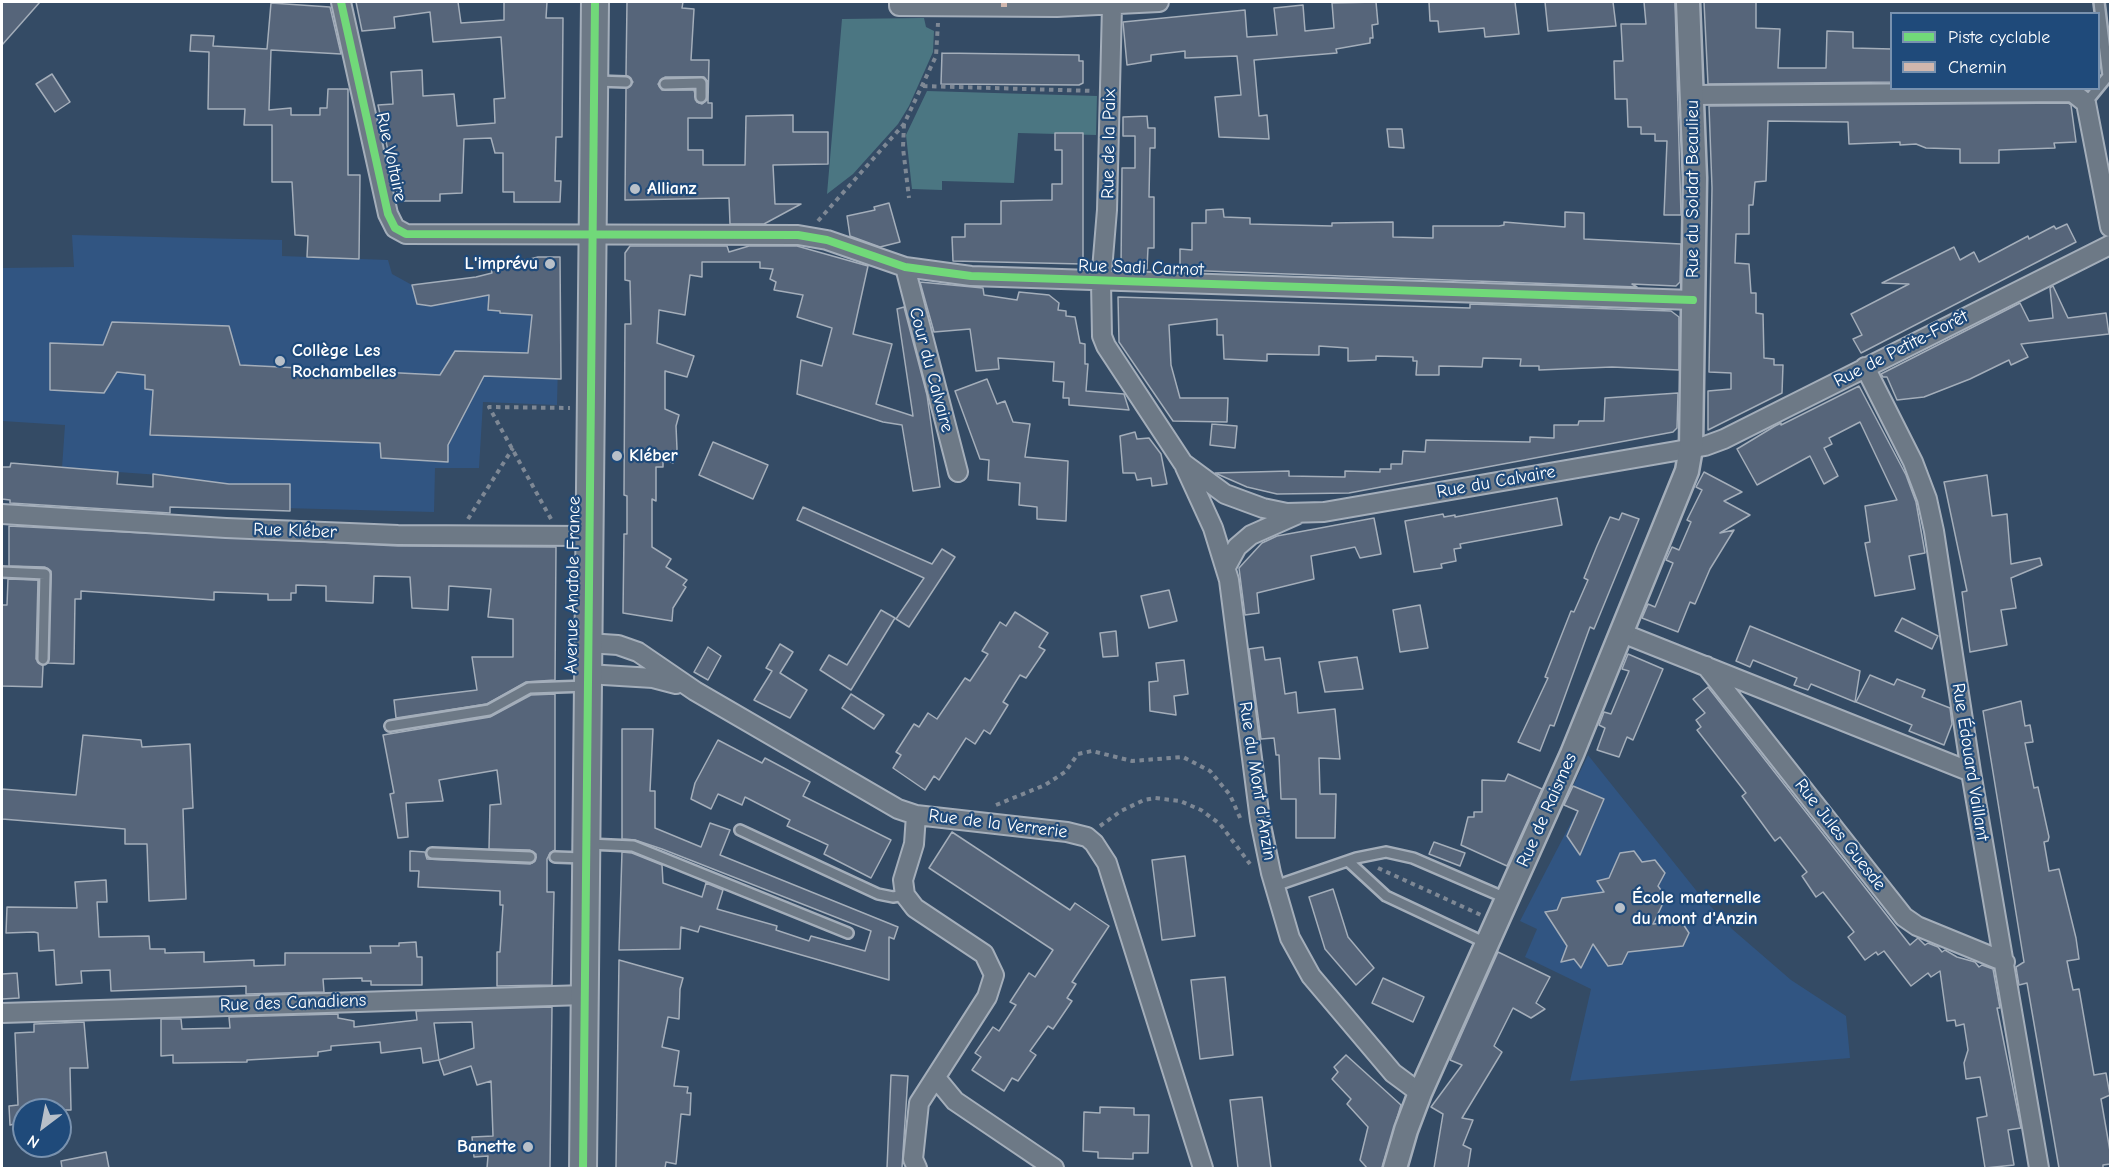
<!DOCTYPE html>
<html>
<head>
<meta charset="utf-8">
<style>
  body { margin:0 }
  #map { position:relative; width:2112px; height:1170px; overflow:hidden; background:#344b65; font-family:"Comic Neue",sans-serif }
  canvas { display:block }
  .frame { position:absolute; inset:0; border:3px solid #fff; pointer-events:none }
  .legend { position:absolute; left:1890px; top:12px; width:210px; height:78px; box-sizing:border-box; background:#1f4a7a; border:2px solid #7992af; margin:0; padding:8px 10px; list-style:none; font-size:18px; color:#fff }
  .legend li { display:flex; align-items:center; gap:12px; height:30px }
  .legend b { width:30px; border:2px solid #7992af }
  .north { position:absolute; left:12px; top:1098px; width:60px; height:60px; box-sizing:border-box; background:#1f4a7a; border:2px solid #7992af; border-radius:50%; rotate:212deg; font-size:16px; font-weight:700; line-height:24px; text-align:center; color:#fff }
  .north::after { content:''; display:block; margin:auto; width:21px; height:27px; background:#b8c0c9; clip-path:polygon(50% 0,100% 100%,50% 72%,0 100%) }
</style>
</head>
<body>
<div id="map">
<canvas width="2112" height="1170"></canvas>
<div class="frame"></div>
<ul class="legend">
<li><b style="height:8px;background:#71d979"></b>Piste cyclable</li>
<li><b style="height:8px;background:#d1b7ad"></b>Chemin</li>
</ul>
<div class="north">N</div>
</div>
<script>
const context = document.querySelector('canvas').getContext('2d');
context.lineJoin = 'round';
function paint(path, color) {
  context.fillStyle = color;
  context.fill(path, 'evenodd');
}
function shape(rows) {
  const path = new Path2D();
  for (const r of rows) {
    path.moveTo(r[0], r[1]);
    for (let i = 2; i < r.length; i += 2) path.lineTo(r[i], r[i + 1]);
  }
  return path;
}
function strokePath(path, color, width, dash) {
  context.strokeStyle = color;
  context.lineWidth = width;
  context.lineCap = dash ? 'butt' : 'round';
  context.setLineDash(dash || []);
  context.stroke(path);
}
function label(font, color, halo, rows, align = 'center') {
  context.font = font + ' "Comic Neue",sans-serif';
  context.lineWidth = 4.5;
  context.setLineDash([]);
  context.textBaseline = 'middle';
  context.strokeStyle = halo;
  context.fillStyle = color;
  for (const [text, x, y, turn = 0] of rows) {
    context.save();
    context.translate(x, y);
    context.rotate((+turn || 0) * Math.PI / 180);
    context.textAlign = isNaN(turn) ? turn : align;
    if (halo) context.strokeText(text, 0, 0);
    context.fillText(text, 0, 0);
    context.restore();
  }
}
const built = shape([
  [72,235,282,240,282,256,388,260,392,274,412,285,417,304,430,306,489,295,488,310,559,319,557,405,483,402,479,468,435,468,434,512,171,505,174,476,62,468,65,425,2,421,2,268,74,267],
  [1588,755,1699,894,1732,929,1791,980,1846,1016,1850,1058,1570,1081,1591,989,1525,957,1537,929,1520,921,1577,811,1564,805]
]);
const green = shape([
  [924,18,926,27,934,31,933,52,909,106,898,124,853,174,827,194,842,19],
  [927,91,1097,96,1096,135,1018,133,1014,183,942,181,942,190,912,189,906,135]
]);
const building = shape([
  [2,2,40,2,2,45,2,2],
  [356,2,458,2,461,23,504,20,504,2,547,2,546,18,563,18,562,137,556,137,555,181,561,181,560,202,514,202,514,192,503,192,503,153,495,153,491,138,464,139,462,193,440,194,440,201,399,201,378,105,393,104,391,72,422,70,423,96,454,94,457,126,495,123,494,99,505,98,501,37,433,42,430,12,394,17,395,28,362,31,356,2],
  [627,2,683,2,682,8,694,9,691,60,709,60,708,103,712,103,712,118,688,118,688,150,703,150,703,165,745,165,746,116,793,115,793,132,828,132,828,164,773,165,775,204,801,204,764,224,730,224,729,198,625,200,626,89,633,82,626,75,627,2],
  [665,77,704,77,708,82,707,100,702,104,697,102,694,90,662,90,658,84,665,77],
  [1376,2,1378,24,1372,25,1373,38,1370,38,1370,43,1336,49,1337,53,1254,60,1259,116,1267,115,1269,139,1219,137,1215,97,1241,95,1237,56,1185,58,1185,51,1151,55,1151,61,1127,65,1123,22,1245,10,1247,37,1277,35,1274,8,1303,5,1305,31,1334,28,1332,3,1376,2],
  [1429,2,1515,2,1519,34,1485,37,1484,28,1439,32,1438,21,1430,21,1429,2],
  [1545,2,1613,2,1616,26,1548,31,1545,2],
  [1644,2,1675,2,1681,215,1664,215,1667,141,1655,141,1655,134,1641,134,1641,127,1628,127,1627,99,1615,99,1614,61,1623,61,1621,24,1646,24,1644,2],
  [1704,2,1756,2,1756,28,1780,29,1778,68,1826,68,1827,31,1853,32,1853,48,1892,49,1892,82,1708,84,1704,2],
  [271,3,330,7,341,54,271,50,269,110,291,108,291,115,320,115,320,108,327,108,328,89,348,89,348,175,360,175,359,259,307,257,308,236,295,235,292,182,272,182,272,125,244,125,245,109,208,109,209,52,190,51,191,35,214,36,213,46,267,49,271,3],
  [942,53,1079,55,1079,61,1083,61,1083,83,1079,85,941,84,942,53],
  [52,74,70,102,55,112,36,84,52,74],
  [2068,103,2071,105,2076,142,2054,143,2055,148,1999,150,1999,163,1960,163,1960,149,1926,148,1916,144,1900,145,1900,142,1849,144,1848,122,1768,121,1766,181,1755,182,1753,205,1749,205,1749,234,1736,234,1735,263,1749,264,1751,293,1756,293,1756,313,1763,314,1764,358,1774,359,1774,365,1783,365,1782,393,1708,430,1708,391,1731,389,1731,373,1709,372,1712,188,1709,106,2068,103],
  [1147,116,1148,128,1155,128,1155,148,1150,148,1149,197,1154,197,1154,248,1148,248,1147,269,1121,268,1122,168,1135,168,1135,136,1123,136,1123,117,1147,116],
  [1387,129,1402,129,1404,148,1389,147,1387,129],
  [1055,133,1083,133,1083,264,953,261,952,237,965,237,965,224,1001,224,1001,201,1052,200,1052,184,1062,184,1062,150,1055,150,1055,133],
  [889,203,900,242,880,247,850,236,847,216,875,210,874,207,889,203],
  [1223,209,1224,217,1250,218,1250,224,1332,226,1332,223,1393,222,1393,237,1433,238,1433,226,1499,226,1504,225,1504,222,1565,227,1565,212,1584,213,1584,239,1681,244,1680,282,1676,286,1632,284,1637,287,1180,270,1180,249,1192,250,1192,223,1206,223,1206,210,1223,209],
  [2067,224,2076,242,1861,353,1853,339,1862,335,1851,314,1909,284,1882,283,1954,247,1960,260,1974,252,1979,262,2028,236,2029,239,2054,226,2056,229,2067,224],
  [630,246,727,246,729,252,749,246,797,246,868,266,853,334,892,344,876,404,913,416,897,309,904,307,927,395,940,487,913,491,902,425,883,422,797,394,801,360,822,366,832,328,797,317,803,295,774,290,776,282,770,279,773,269,760,268,760,262,702,262,702,277,690,275,685,315,659,310,657,343,694,356,687,377,665,371,665,409,679,415,676,426,677,449,673,463,663,458,663,467,656,467,656,501,652,499,652,547,671,559,666,567,687,580,683,585,686,587,673,608,672,621,623,613,624,534,627,534,627,496,624,495,625,324,631,324,630,281,625,280,625,253,630,246],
  [538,257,560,257,561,379,484,376,448,445,448,462,381,458,380,443,150,435,153,390,145,389,145,375,117,372,104,393,50,390,50,343,103,345,112,322,229,326,240,365,440,375,455,351,528,353,532,315,500,313,500,311,488,310,489,295,431,306,417,304,412,285,476,277,492,273,491,269,538,257],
  [920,282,983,288,984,295,1017,300,1019,292,1049,295,1059,303,1058,310,1066,311,1066,316,1075,317,1080,343,1085,344,1085,364,1088,364,1086,391,1124,394,1129,410,1069,405,1069,398,1063,398,1064,382,1053,381,1054,362,998,358,999,369,976,371,970,329,934,332,920,282],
  [2053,286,2068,318,2106,313,2109,334,2021,344,2028,357,2011,365,2009,360,1970,379,1924,397,1897,400,1887,377,1883,377,1881,374,2020,303,2029,321,2053,318,2050,288,2053,286],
  [1118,297,1470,308,1470,304,1671,311,1679,317,1679,370,1612,367,1539,370,1539,366,1520,366,1521,359,1483,358,1482,367,1439,366,1439,375,1416,375,1417,361,1413,361,1413,357,1376,356,1376,360,1348,361,1348,348,1319,346,1319,355,1267,354,1267,361,1224,359,1223,335,1217,335,1217,319,1169,325,1171,365,1180,398,1228,398,1227,422,1173,421,1119,342,1118,297],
  [987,379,997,404,1005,401,1013,422,1030,424,1025,457,1068,461,1066,521,1037,519,1037,507,1019,505,1020,483,988,480,989,460,980,459,955,391,987,379],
  [1859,386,1906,475,1916,502,1925,553,1909,556,1915,589,1875,596,1865,543,1870,542,1865,506,1897,500,1860,422,1829,438,1832,444,1824,448,1838,476,1824,484,1810,456,1757,485,1737,449,1775,426,1781,423,1781,425,1859,386],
  [1678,393,1677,428,1673,432,1349,493,1277,494,1247,487,1215,473,1289,471,1289,476,1345,477,1345,471,1380,472,1380,469,1391,469,1391,464,1402,464,1403,451,1425,452,1426,440,1530,442,1530,437,1554,438,1554,425,1578,425,1579,421,1604,421,1605,398,1678,393],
  [1212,424,1237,426,1235,448,1210,445,1212,424],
  [1135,432,1137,439,1149,438,1161,454,1167,484,1152,486,1151,478,1137,480,1135,473,1123,473,1120,436,1135,432],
  [713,442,768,465,753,499,699,475,713,442],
  [11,463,118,472,117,484,153,487,153,474,229,484,290,484,290,511,170,507,170,513,10,503,10,500,2,499,2,467,10,467,11,463],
  [1704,472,1742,492,1724,501,1750,515,1720,533,1734,530,1710,569,1695,604,1690,602,1678,632,1642,618,1648,604,1655,607,1673,563,1666,560,1672,547,1679,550,1691,522,1687,520,1702,490,1696,487,1704,472],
  [1987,475,1992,516,2007,514,2011,564,2040,558,2042,565,2011,578,2016,608,2001,610,2007,645,1970,652,1962,592,1967,591,1944,482,1987,475],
  [1557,498,1562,525,1460,544,1461,548,1454,549,1456,561,1441,564,1442,568,1414,572,1405,521,1443,514,1444,517,1455,515,1455,517,1557,498],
  [803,507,932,564,942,549,955,557,909,627,896,619,924,578,797,520,803,507],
  [1622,513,1639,519,1594,629,1590,627,1554,726,1550,725,1540,751,1518,742,1548,678,1545,677,1571,611,1574,612,1588,580,1584,578,1597,546,1610,517,1619,520,1622,513],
  [1374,518,1381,554,1360,558,1355,547,1311,556,1314,579,1257,593,1259,613,1245,615,1239,568,1262,543,1277,536,1374,518],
  [9,526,398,546,556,547,555,680,526,682,487,704,396,718,394,700,477,690,472,657,513,657,513,619,488,617,491,589,449,586,448,610,412,608,410,577,374,576,373,603,326,601,326,586,296,585,296,593,291,593,291,600,268,600,268,594,214,592,214,600,81,591,81,599,75,599,74,664,48,663,51,571,45,567,9,566,9,526],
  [8,579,38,580,36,659,43,666,42,687,2,686,2,605,7,605,8,579],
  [1169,590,1177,621,1149,628,1141,596,1169,590],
  [1420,605,1428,648,1400,652,1393,610,1420,605],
  [881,610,895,618,851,690,820,670,829,655,847,665,881,610],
  [1015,612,1048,633,1039,647,1045,650,1026,678,1020,675,1003,702,1008,705,990,734,984,730,975,744,966,738,939,780,934,776,925,790,893,768,901,755,896,752,914,724,919,727,928,713,937,719,965,678,970,681,988,654,982,651,1000,622,1006,626,1015,612],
  [1902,618,1938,636,1932,649,1895,631,1902,618],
  [1750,626,1860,671,1855,702,1811,684,1808,690,1794,685,1797,678,1753,660,1750,667,1736,661,1750,626],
  [1116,631,1118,656,1103,657,1100,633,1116,631],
  [780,644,793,652,780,673,807,690,790,718,754,700,772,671,766,668,780,644],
  [708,647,721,656,708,680,694,672,708,647],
  [1263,647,1265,660,1280,658,1285,694,1296,692,1298,713,1335,709,1340,759,1319,758,1320,794,1336,794,1335,838,1296,838,1296,799,1281,799,1279,755,1276,755,1274,738,1261,739,1249,649,1263,647],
  [1628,654,1663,669,1633,740,1627,737,1619,757,1597,750,1605,728,1599,725,1604,712,1611,714,1629,671,1622,669,1628,654],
  [1357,657,1363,689,1325,692,1319,662,1357,657],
  [1184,660,1188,694,1174,696,1176,715,1150,711,1149,682,1158,681,1156,663,1184,660],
  [1870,675,1894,685,1897,679,1925,690,1922,697,1950,708,1952,724,1944,745,1909,731,1912,725,1856,702,1870,675],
  [1708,687,1910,945,1918,938,1925,945,1928,943,1938,947,1942,952,1945,950,1957,957,1975,962,1979,967,1982,965,1993,969,2000,1008,1997,1008,2021,1128,2008,1130,2014,1165,1985,1168,1977,1118,1987,1116,1980,1077,1966,1079,1964,1063,1968,1050,1964,1024,1956,1026,1955,1020,1947,1021,1940,971,1931,977,1928,973,1911,986,1884,951,1878,955,1876,952,1865,960,1848,937,1854,932,1823,892,1816,897,1802,876,1807,872,1780,837,1775,841,1742,796,1746,793,1697,730,1701,727,1696,720,1705,713,1693,699,1708,687],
  [555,694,555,850,550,853,547,859,547,892,554,892,552,985,497,986,497,952,500,952,503,905,500,905,500,891,418,887,419,871,410,871,410,851,425,852,427,859,530,864,535,861,536,854,530,850,489,849,490,805,501,804,497,770,439,780,443,801,406,803,408,837,398,838,390,794,394,793,383,735,490,717,531,695,555,694],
  [851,694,884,715,874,729,842,708,851,694],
  [2021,701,2025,726,2030,725,2033,742,2025,743,2034,788,2038,787,2049,837,2048,841,2044,842,2049,871,2059,869,2076,938,2079,959,2067,961,2070,976,2073,990,2079,989,2094,1075,2106,1073,2110,1095,2101,1099,2110,1151,2110,1164,2103,1165,2103,1168,2059,1168,2027,983,2019,985,2016,967,2024,962,1983,711,2021,701],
  [622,729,653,729,650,791,655,791,655,828,701,847,710,823,730,830,720,855,898,927,894,939,889,937,889,980,700,926,698,932,681,927,680,949,619,950,622,852,632,853,662,865,663,883,702,897,706,883,723,890,717,909,777,926,776,930,809,941,811,936,865,951,871,931,662,849,635,840,622,839,622,729],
  [83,735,141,740,142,747,190,744,193,808,183,809,186,899,149,901,147,844,125,844,125,829,2,819,2,789,76,795,83,735],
  [718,740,762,763,765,758,810,782,803,796,891,840,871,878,824,854,828,845,787,826,790,820,745,797,742,805,718,794,711,809,691,799,695,783,718,740],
  [1508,774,1542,789,1507,866,1461,845,1468,817,1474,817,1474,812,1482,812,1482,780,1505,781,1508,774],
  [1573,786,1604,799,1580,855,1567,836,1578,811,1564,805,1573,786],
  [952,832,1070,910,1075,903,1109,926,1072,982,1076,984,1067,998,1072,1001,1053,1029,1048,1026,1030,1051,1036,1055,1018,1081,1012,1078,1004,1091,972,1070,981,1057,975,1053,993,1027,999,1031,1016,1005,1010,1002,1029,973,1035,977,1053,950,929,868,952,832],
  [1434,842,1465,853,1460,866,1429,854,1434,842],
  [1634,851,1642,862,1655,860,1665,873,1658,886,1666,897,1653,924,1681,921,1689,933,1683,946,1628,952,1622,964,1608,966,1593,944,1581,968,1574,959,1561,962,1567,946,1545,912,1557,910,1562,898,1604,892,1597,881,1609,878,1620,853,1634,851],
  [1185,856,1195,936,1162,940,1152,860,1185,856],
  [106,880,107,902,97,902,99,937,149,936,150,949,165,949,165,953,204,952,204,962,254,960,254,966,285,965,285,953,371,953,370,946,399,946,399,943,416,942,417,957,422,957,422,985,371,985,371,981,362,981,362,978,323,979,324,992,246,994,246,986,111,991,110,970,81,971,82,983,56,985,54,950,39,951,38,933,34,932,6,933,7,907,77,908,75,882,106,880],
  [1333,889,1348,937,1374,968,1356,985,1325,949,1309,897,1333,889],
  [1498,952,1550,977,1536,1003,1545,1009,1531,1018,1513,1008,1494,1046,1502,1052,1462,1118,1473,1120,1463,1145,1471,1149,1468,1168,1434,1168,1443,1114,1431,1107,1462,1065,1450,1060,1498,952],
  [619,960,683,978,680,989,679,1019,668,1017,662,1047,679,1051,674,1086,688,1087,687,1093,691,1093,690,1115,681,1114,676,1164,666,1162,665,1168,616,1168,619,960],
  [17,973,19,998,2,999,2,974,17,973],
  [1225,977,1233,1055,1200,1059,1191,980,1225,977],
  [1383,978,1424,997,1413,1022,1372,1003,1383,978],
  [552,1007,550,1168,487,1168,488,1156,474,1157,472,1137,493,1136,491,1081,477,1085,471,1066,444,1075,439,1060,474,1048,472,1022,434,1023,439,1060,423,1063,421,1048,381,1053,380,1042,331,1046,331,1050,318,1052,318,1056,247,1060,247,1062,173,1063,173,1055,161,1056,161,1019,181,1019,182,1029,230,1028,229,1017,338,1014,338,1018,354,1021,354,1027,417,1020,416,1011,552,1007],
  [84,1022,88,1068,70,1068,71,1110,24,1110,24,1122,10,1125,9,1106,18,1105,15,1033,34,1032,34,1024,84,1022],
  [1346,1055,1401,1105,1382,1168,1367,1168,1360,1160,1368,1127,1347,1104,1351,1099,1332,1079,1338,1072,1334,1067,1346,1055],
  [891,1075,908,1076,902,1168,887,1168,891,1075],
  [1262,1097,1271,1168,1238,1168,1230,1100,1262,1097],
  [1100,1107,1134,1108,1134,1115,1149,1115,1148,1153,1133,1153,1133,1159,1098,1158,1098,1152,1083,1151,1084,1112,1100,1113,1100,1107],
  [106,1152,109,1168,62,1168,61,1161,106,1152]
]);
const path = shape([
  [923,86,1094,91],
  [904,124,903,148,909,198],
  [818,221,904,124,936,56,938,23],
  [468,519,513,448],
  [551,519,489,407,570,408],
  [996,805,1045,785,1065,772,1078,754,1092,751,1132,761,1183,757,1210,771,1230,795,1241,820],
  [1100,826,1121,811,1144,800,1155,798,1180,801,1201,810,1220,824,1250,864],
  [1378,868,1481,915]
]);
const service = shape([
  [597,81,626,82],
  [665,84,701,83,701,97],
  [2086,103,2108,76,2099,2],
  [2,572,45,574,43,659],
  [390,726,489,710,529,688,587,686],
  [740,830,878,894,893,897,905,895],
  [588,844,633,846,848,933],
  [432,853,530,857],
  [555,857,583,858],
  [1348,861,1386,896,1486,943],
  [1275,886,1356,858,1386,852,1413,858,1508,899]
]);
const minor = shape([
  [341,2,388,214,395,228,406,234,798,235,827,240,905,267,971,276,1693,300],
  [899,2,899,6,1057,7,1159,2],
  [1112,6,1107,210,1101,282,1102,336,1106,346,1183,463,1225,494,1263,508,1287,513,1324,512,1705,446,1724,439,2110,245],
  [1692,95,2072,92,2086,103,2110,227],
  [905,267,958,472],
  [1865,367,1913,462,1927,499,1934,531,1971,772,2039,1168],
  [1185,467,1213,528,1229,580,1260,820,1271,873,1290,938,1311,976,1393,1073,1420,1093],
  [2,514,226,528,398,535,589,536],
  [1226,567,1237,547,1251,535,1296,515],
  [1622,633,1971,772],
  [588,643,618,645,638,652,695,691,898,809,916,815,1067,832,1087,837,1094,843,1107,863,1203,1168],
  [1706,666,1904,917,1917,926,2005,962],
  [587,674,653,678,676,684],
  [916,815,914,844,903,880,905,895,915,908,984,954,994,975,987,997,919,1103,913,1159,917,1168],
  [2,1013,585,995],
  [936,1078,955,1101,1054,1168]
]);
const tertiary = shape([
  [1395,1168,1406,1130,1420,1093,1572,754,1687,471,1691,448,1695,178,1688,2]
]);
const secondary = shape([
  [583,1168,595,2]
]);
const quiet = shape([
  [1004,2,1004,7]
]);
const cycleway = shape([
  [341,2,388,214,395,228,406,234,798,235,827,240,905,267,971,276,1693,300],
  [583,1168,595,2]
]);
const markers = [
  [635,189,6,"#b8c0c9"],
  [550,264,6,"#b8c0c9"],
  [280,361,6,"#b8c0c9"],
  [617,456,6,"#b8c0c9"],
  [1620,908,6,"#b8c0c9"],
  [528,1147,6,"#b8c0c9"]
];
const streetNames = [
  ["Rue de la Paix",1109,144,-89],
  ["Rue Voltaire",391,157,78],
  ["Rue du Soldat Beaulieu",1693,189,-90],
  ["Rue Sadi Carnot",1141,268,2],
  ["Rue de Petite-Forêt",1901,349,-27],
  ["Cour du Calvaire",931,370,75],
  ["Rue du Calvaire",1496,482,-10],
  ["Rue Kléber",295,531,2],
  ["Avenue Anatole France",573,585,-89],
  ["Rue Édouard Vaillant",1970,762,81],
  ["Rue du Mont d'Anzin",1257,781,81],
  ["Rue de Raismes",1547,810,-66],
  ["Rue de la Verrerie",998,824,7],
  ["Rue Jules Guesde",1840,835,52],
  ["Rue des Canadiens",293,1003,-2]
];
const poiNames = [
  ["Allianz",647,189],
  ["L'imprévu",538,264,"right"],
  ["Collège Les",292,351],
  ["Rochambelles",292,372],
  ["Kléber",629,456],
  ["École maternelle",1632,898],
  ["du mont d'Anzin",1632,919],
  ["Banette",516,1147,"right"]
];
paint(built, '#315582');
paint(green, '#4b7682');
paint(building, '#56657a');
strokePath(building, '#a4aeba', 1.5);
strokePath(service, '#a4aeba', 14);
strokePath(minor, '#a4aeba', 22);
strokePath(tertiary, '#a4aeba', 27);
strokePath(secondary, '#a4aeba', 30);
strokePath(path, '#7e8895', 4, [4.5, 4.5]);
strokePath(service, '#6d7986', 9);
strokePath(minor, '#6d7986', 18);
strokePath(tertiary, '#6d7986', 22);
strokePath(secondary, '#6d7986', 26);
strokePath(quiet, '#d1b7ad', 6, [12, 6]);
strokePath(cycleway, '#71d979', 8);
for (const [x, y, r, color] of markers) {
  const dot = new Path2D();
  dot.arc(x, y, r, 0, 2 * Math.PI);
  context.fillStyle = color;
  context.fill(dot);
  strokePath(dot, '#1f4a7a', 2);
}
label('18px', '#fff', '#1f4a7a', streetNames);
label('bold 18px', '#fff', '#1f4a7a', poiNames, 'left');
</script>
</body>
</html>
